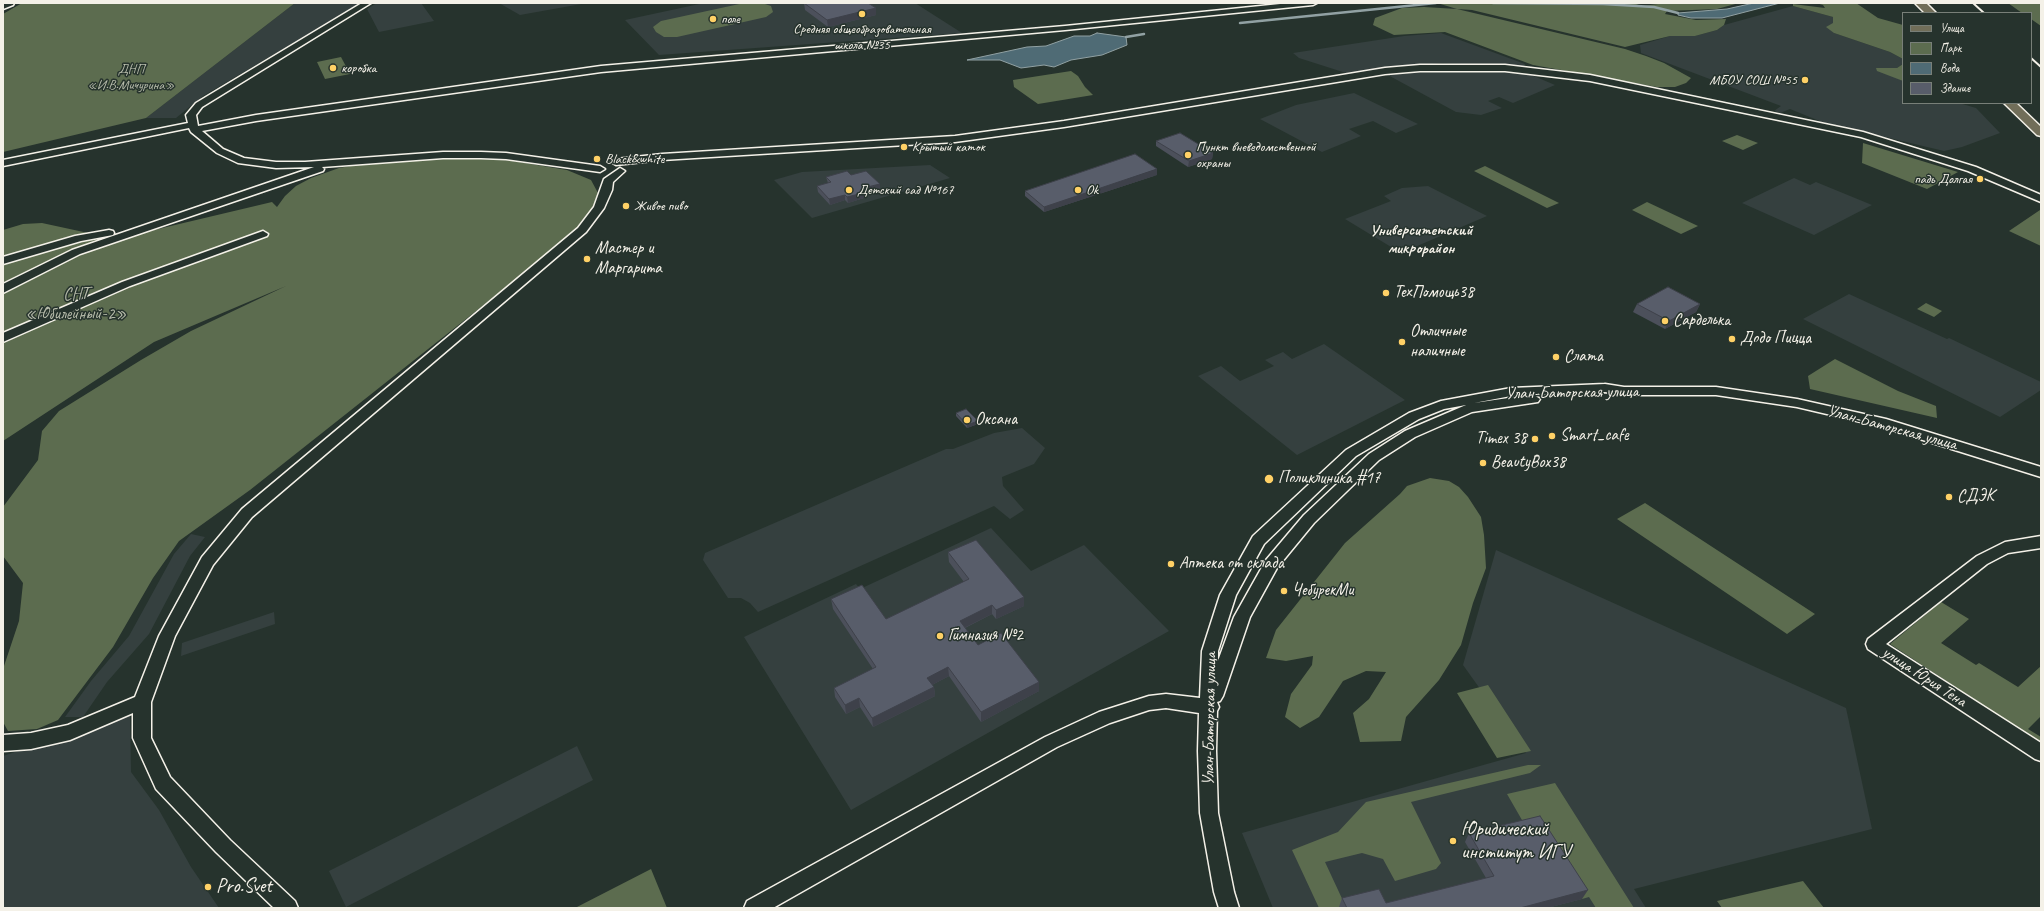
<!DOCTYPE html>
<html>
<head>
<meta charset="utf-8">
<style>
  body { margin:0 }
  #map { position:relative; width:2044px; height:911px; overflow:hidden; background:#26332d; font-family:Caveat,sans-serif }
  canvas { display:block }
  .frame { position:absolute; inset:0; border:4px solid #f4f1e8; pointer-events:none }
  .legend { position:absolute; left:1902px; top:12px; width:130px; height:92px; box-sizing:border-box; background:#26332d; border:1px solid #787f78; margin:0; padding:5px 7px; list-style:none; font-size:12px; color:#f4f1e8 }
  .legend li { display:flex; align-items:center; gap:8px; height:20px }
  .legend b { width:20px; border:1px solid #787f78 }
</style>
</head>
<body>
<div id="map">
<canvas width="2044" height="911"></canvas>
<div class="frame"></div>
<ul class="legend">
<li><b style="height:5px;background:#716e59"></b>Улица</li>
<li><b style="height:11px;background:#5c6c4f"></b>Парк</li>
<li><b style="height:11px;background:#4f6b75"></b>Вода</li>
<li><b style="height:11px;background:#585d6a"></b>Здание</li>
</ul>
</div>
<script>
const context = document.querySelector('canvas').getContext('2d');
context.lineJoin = 'round';
function paint(path, color) {
  context.fillStyle = color;
  context.fill(path, 'evenodd');
}
function shape(rows) {
  const path = new Path2D();
  for (const r of rows) {
    path.moveTo(r[0], r[1]);
    for (let i = 2; i < r.length; i += 2) path.lineTo(r[i], r[i + 1]);
  }
  return path;
}
function strokePath(path, color, width, dash) {
  context.strokeStyle = color;
  context.lineWidth = width;
  context.lineCap = dash ? 'butt' : 'round';
  context.setLineDash(dash || []);
  context.stroke(path);
}
function label(font, color, halo, rows, align = 'center') {
  context.font = font + ' Caveat,sans-serif';
  context.lineWidth = 3;
  context.setLineDash([]);
  context.textBaseline = 'middle';
  context.strokeStyle = halo;
  context.fillStyle = color;
  for (const [text, x, y, turn = 0] of rows) {
    context.save();
    context.translate(x, y);
    context.rotate((+turn || 0) * Math.PI / 180);
    context.textAlign = isNaN(turn) ? turn : align;
    if (halo) context.strokeText(text, 0, 0);
    context.fillText(text, 0, 0);
    context.restore();
  }
}
const built = shape([
  [295,3,361,3,203,96,176,118,146,118],
  [377,3,421,3,434,21,379,32,367,9],
  [499,3,587,3,520,15],
  [704,3,915,3,962,33,659,55,625,20],
  [1793,6,1833,17,1834,33,1890,52,1903,59,1903,64,1897,68,1876,68,1903,81,1903,103,1959,103,1976,108,2000,133,1962,147,1944,151,1822,122,1790,109,1780,113,1774,111,1781,106,1641,53,1640,45,1670,36,1695,36,1717,30,1724,25],
  [1441,33,1525,64,1524,67,1442,63,1346,73,1299,58,1293,53,1404,36],
  [1423,70,1522,71,1555,85,1513,103,1499,97,1488,101,1502,108,1481,115,1456,112,1386,74],
  [1354,93,1418,124,1396,133,1373,121,1349,129,1361,136,1322,152,1260,119,1296,105],
  [930,165,950,178,812,218,774,180,802,172],
  [1794,178,1810,185,1816,182,1872,205,1814,235,1742,203],
  [1428,186,1487,216,1401,253,1345,219,1391,201,1384,196,1402,188],
  [1849,294,1947,339,1949,338,2041,382,2041,390,2000,417,1803,319],
  [1324,344,1405,400,1297,455,1198,376,1221,366,1240,381,1274,366,1265,360,1283,352,1292,359],
  [1022,428,1045,448,1034,464,1002,477,1003,486,1024,510,1010,519,994,506,758,612,750,603,741,598,728,598,703,560,705,553,946,449,953,449,994,433],
  [991,528,1031,571,1084,545,1169,631,851,810,744,637,856,584,860,589],
  [191,534,205,537,190,556,149,634,107,682,83,717,65,717,91,681,129,636,174,554],
  [1496,550,1846,708,1872,829,1634,889,1646,908,1273,908,1242,833,1526,753,1463,665],
  [274,612,275,624,181,656,182,643],
  [130,713,131,772,159,810,191,867,219,908,3,908,3,756],
  [577,746,593,780,346,907,329,871]
]);
const green = shape([
  [22,3,295,3,146,118,3,152,3,14],
  [744,3,762,3,771,6,773,12,766,17,677,37,664,37,656,32,653,27,661,21],
  [1437,3,1597,3,1636,4,1642,6,1658,4,1739,3,1717,9,1667,11,1665,14,1696,20,1726,19,1724,25,1717,30,1695,36,1670,36,1625,47,1472,10,1457,9,1625,49,1646,56,1664,63,1691,78,1686,83,1675,87,1657,87,1533,65,1445,32,1394,35,1373,25,1375,18,1402,8,1424,7,1457,9],
  [1816,3,1856,3,1878,18,1903,25,1903,59,1890,52,1834,33,1826,27,1833,23,1833,17,1793,6,1793,4,1825,8,1823,5],
  [2008,3,2041,3,2041,26,2031,19,2031,13,2022,13],
  [341,57,350,74,325,79,317,62],
  [1903,64,1903,81,1877,71,1876,68,1897,68],
  [1071,71,1078,76,1085,87,1093,95,1038,104,1014,87,1013,80],
  [1737,135,1758,143,1743,150,1722,141],
  [1863,143,1958,172,1927,189,1862,163],
  [458,156,507,160,567,170,591,180,598,193,594,206,587,218,562,243,250,490,179,541,153,578,113,647,58,720,37,729,8,731,3,722,3,669,19,621,23,583,3,556,3,507,38,460,42,431,59,411,141,360,191,331,286,286,154,342,3,441,3,230,23,224,42,223,116,239,272,202,277,207,285,196,296,186,311,178,339,168,389,159],
  [1485,166,1559,203,1547,208,1474,171],
  [1647,202,1698,226,1681,234,1632,210],
  [2040,210,2041,246,2009,231],
  [1926,303,1942,311,1934,317,1917,309],
  [1835,359,1898,391,1936,406,1937,418,1810,389,1808,376],
  [1430,478,1449,481,1459,487,1468,497,1481,517,1484,535,1486,568,1473,603,1461,645,1439,680,1406,717,1401,741,1360,742,1353,713,1369,699,1386,672,1366,671,1343,681,1319,717,1300,728,1285,717,1291,694,1312,665,1313,656,1286,661,1266,658,1276,630,1345,543,1400,494,1407,486],
  [1645,503,1815,614,1787,634,1617,519],
  [1941,602,1969,619,1941,643,1976,665,1979,663,2018,687,2041,666,2041,716,2028,729,2041,737,2041,743,1890,644],
  [1488,685,1531,751,1497,758,1457,693],
  [1528,765,1541,765,1530,773,1411,802,1441,863,1436,869,1395,881,1383,859,1362,853,1325,862,1345,905,1339,908,1319,908,1292,850,1338,832,1366,802],
  [1555,783,1634,908,1596,908,1589,897,1582,899,1526,827,1507,794],
  [651,869,667,908,575,908],
  [1803,881,1824,908,1722,908,1717,901]
]);
const water = shape([
  [1754,3,1788,3,1780,3,1722,18,1691,18,1678,15,1678,13,1727,9,1754,3],
  [1097,33,1126,37,1127,45,1102,55,1071,60,1054,67,1044,65,1021,68,1000,60,967,60,1027,47,1046,46,1074,36,1090,36,1097,33]
]);
const stream = shape([
  [1493,3,1603,4,1654,7,1678,13],
  [1240,23,1436,3],
  [1126,37,1144,34]
]);
const minor = shape([
  [14,3,13,5,3,9,3,4,14,3],
  [362,3,371,3,202,107,196,115,198,126,256,115,601,66,1065,26,1290,3,1317,3,1313,5,1065,30,601,72,256,121,202,131,223,149,244,158,276,162,305,162,443,152,481,152,506,153,600,166,605,169,600,172,506,159,481,158,443,158,322,167,324,169,323,171,80,254,3,293,3,284,72,250,314,167,276,168,238,163,217,153,191,132,189,128,3,166,3,160,188,123,186,115,196,103,362,3],
  [1420,65,1505,65,1590,75,1863,132,1976,167,2041,195,2041,202,1968,171,1861,137,1590,81,1505,71,1420,71,1385,74,1064,127,955,142,662,160,616,165,611,162,616,159,662,154,955,136,1064,121,1385,68,1420,65],
  [620,168,625,171,613,182,612,190,604,208,586,232,252,517,213,565,175,636,151,702,151,738,170,777,230,840,295,901,298,908,274,908,216,852,156,789,133,738,133,713,70,740,31,749,3,751,3,735,31,733,68,725,135,697,159,636,202,557,242,509,578,228,594,207,604,179,620,168],
  [109,230,113,231,114,233,113,235,81,241,3,264,3,257,75,236,109,230],
  [263,231,268,234,267,236,130,286,3,342,3,333,122,282,263,231],
  [1605,384,1624,387,1716,387,1797,399,1886,419,2041,467,2041,477,1878,426,1797,407,1716,395,1624,395,1605,392,1534,395,1540,399,1538,402,1472,412,1415,437,1379,460,1314,523,1277,568,1250,617,1223,696,1220,701,1217,702,1219,707,1217,711,1216,751,1218,813,1234,892,1239,908,1219,908,1214,892,1200,813,1198,751,1199,713,1166,708,1149,710,1110,723,1057,747,773,908,744,908,747,901,1045,737,1099,712,1149,696,1166,694,1200,698,1202,651,1220,595,1253,536,1346,450,1409,413,1441,401,1511,388,1605,384],
  [1529,395,1474,403,1511,396,1529,395],
  [1466,405,1405,431,1369,454,1304,515,1266,560,1234,617,1218,661,1218,651,1236,595,1264,544,1356,456,1419,419,1444,409,1466,405],
  [2041,536,2041,548,2008,553,1987,564,1886,644,2041,743,2041,761,2035,759,1868,649,1866,644,1868,639,1977,556,2005,542,2041,536]
]);
const major = shape([
  [1915,3,1926,3,1936,13,1925,13,1915,3],
  [2004,103,2016,103,2041,127,2041,136,2037,135,2004,103]
]);
const rail = shape([
  [1973,3,1984,13],
  [2031,58,2041,67]
]);
const wall = shape([
  [804,3,876,8,876,15,828,27,805,10],
  [1156,141,1213,153,1212,159,1188,167,1156,146],
  [851,175,880,184,880,189,867,193,867,197,848,203,845,200,830,205,818,192,817,186,828,183,826,177],
  [1157,175,1044,212,1025,196,1025,191],
  [1637,304,1700,304,1696,312,1665,329,1633,312],
  [956,413,978,421,978,424,967,428,956,416],
  [948,552,1024,597,1024,606,996,619,992,614,965,628,978,645,1039,682,1039,691,981,722,949,676,932,685,934,687,935,696,873,727,860,707,846,714,835,697,834,688,873,669,833,609,831,599,886,619,964,582,949,562],
  [1469,833,1582,899,1547,908,1339,908,1339,907,1342,898,1386,903,1486,878,1465,842]
]);
const shadedWall = shape([
  [876,8,876,15,828,27,827,20],
  [1213,153,1212,159,1188,167,1189,161],
  [1157,169,1157,175,1044,212,1044,207],
  [880,184,880,189,867,193,867,197,848,203,847,197,863,188],
  [845,195,845,200,830,205,829,199],
  [1700,304,1696,312,1665,329,1669,321],
  [978,421,978,424,967,428,967,425],
  [1024,597,1024,606,996,619,996,610],
  [992,605,992,614,960,630,960,621],
  [948,667,949,676,928,687,927,678],
  [1039,682,1039,691,981,722,981,712],
  [934,687,935,696,873,727,872,718],
  [859,698,860,707,846,714,845,705],
  [1588,890,1582,899,1547,908,1520,908]
]);
const building = shape([
  [804,3,868,3,876,8,827,20,804,3],
  [1180,133,1213,153,1189,161,1156,141,1180,133],
  [1135,154,1157,169,1044,207,1025,191,1135,154],
  [847,171,851,175,866,171,880,184,863,188,867,192,847,197,845,195,829,199,817,186,831,182,826,177,847,171],
  [1668,287,1700,304,1669,321,1637,304,1668,287],
  [966,409,978,421,967,425,956,413,966,409],
  [976,540,1024,597,996,610,992,605,960,621,978,645,1001,633,1039,682,981,712,948,667,927,678,934,687,872,718,859,698,845,705,834,688,876,667,831,599,862,585,886,619,969,579,948,552,976,540],
  [1540,816,1588,890,1520,908,1347,908,1342,898,1379,889,1386,903,1494,876,1469,833,1540,816]
]);
const markers = [
  [862,14,4,"#ffd166"],
  [713,19,4,"#ffd166"],
  [333,68,4,"#ffd166"],
  [1805,80,4,"#ffd166"],
  [904,147,4,"#ffd166"],
  [1188,155,4,"#ffd166"],
  [597,159,4,"#ffd166"],
  [1980,179,4,"#ffd166"],
  [849,190,4,"#ffd166"],
  [1078,190,4,"#ffd166"],
  [626,206,4,"#ffd166"],
  [587,259,4,"#ffd166"],
  [1386,293,4,"#ffd166"],
  [1665,321,4,"#ffd166"],
  [1732,339,4,"#ffd166"],
  [1402,342,4,"#ffd166"],
  [1556,357,4,"#ffd166"],
  [967,420,4,"#ffd166"],
  [1552,436,4,"#ffd166"],
  [1535,439,4,"#ffd166"],
  [1483,463,4,"#ffd166"],
  [1269,479,5,"#ffd166"],
  [1949,497,4,"#ffd166"],
  [1171,564,4,"#ffd166"],
  [1284,591,4,"#ffd166"],
  [940,636,4,"#ffd166"],
  [1453,841,4,"#ffd166"],
  [208,887,4,"#ffd166"]
];
const farPoinames = [
  ["поле",721,19],
  ["Средняя общеобразовательная",862,29,"center"],
  ["школа №35",862,45,"center"],
  ["коробка",341,68],
  ["МБОУ СОШ №55",1797,80,"right"],
  ["Крытый каток",912,147],
  ["Пункт вневедомственной",1196,147],
  ["охраны",1196,163],
  ["Black&white",605,159],
  ["падь Долгая",1972,179,"right"],
  ["Детский сад №167",857,190],
  ["Ok",1086,190],
  ["Живое пиво",634,206]
];
const farParknames = [
  ["ДНП",131,69],
  ["«И.В.Мичурина»",131,85]
];
const farQuarternames = [
  ["Университетский",1421,231],
  ["микрорайон",1421,249]
];
const poiNames = [
  ["Мастер и",595,249],
  ["Маргарита",595,269],
  ["ТехПомощь38",1394,293],
  ["Сарделька",1673,321],
  ["Отличные",1410,332],
  ["наличные",1410,352],
  ["Додо Пицца",1740,339],
  ["Слата",1564,357],
  ["Оксана",975,420],
  ["Smart_cafe",1560,436],
  ["Timex 38",1527,439,"right"],
  ["BeautyBox38",1491,463],
  ["Поликлиника #17",1278,479],
  ["СДЭК",1957,497],
  ["Аптека от склада",1179,564],
  ["ЧебурекМи",1292,591],
  ["Гимназия №2",948,636]
];
const parkNames = [
  ["СНТ",76,295],
  ["«Юбилейный-2»",76,315]
];
const streetNames = [
  ["Улан-Баторская улица",1572,393,-1],
  ["Улан-Баторская улица",1892,428,15],
  ["улица Юрия Тена",1924,677,33],
  ["Улан-Баторская улица",1210,719,-89]
];
const nearPoinames = [
  ["Юридический",1461,830],
  ["институт ИГУ",1461,853],
  ["Pro.Svet",216,887]
];
paint(built, '#35403f');
paint(green, '#5c6c4f');
paint(water, '#4f6b75');
strokePath(water, '#91a1a3', 1);
strokePath(stream, '#91a1a3', 2.5);
strokePath(minor, '#f4f1e8', 3);
strokePath(major, '#f4f1e8', 3);
paint(minor, '#26332d');
paint(major, '#716e59');
strokePath(rail, '#f4f1e8', 2);
paint(wall, '#4c505b');
paint(shadedWall, '#3e414a');
paint(building, '#585d6a');
strokePath(building, '#3e414a', 1);
for (const [x, y, r, color] of markers) {
  const dot = new Path2D();
  dot.arc(x, y, r, 0, 2 * Math.PI);
  context.fillStyle = color;
  context.fill(dot);
  strokePath(dot, '#26332d', 1.5);
}
label('14px', '#f4f1e8', '#26332d', farPoinames, 'left');
label('14px', '#b7bcab', '#26332d', farParknames);
label('bold 16px', '#f4f1e8', '#26332d', farQuarternames);
label('17px', '#f4f1e8', '#26332d', poiNames, 'left');
label('17px', '#b7bcab', '#26332d', parkNames);
label('17px', '#f4f1e8', '#26332d', streetNames);
label('20px', '#f4f1e8', '#26332d', nearPoinames, 'left');
</script>
</body>
</html>
